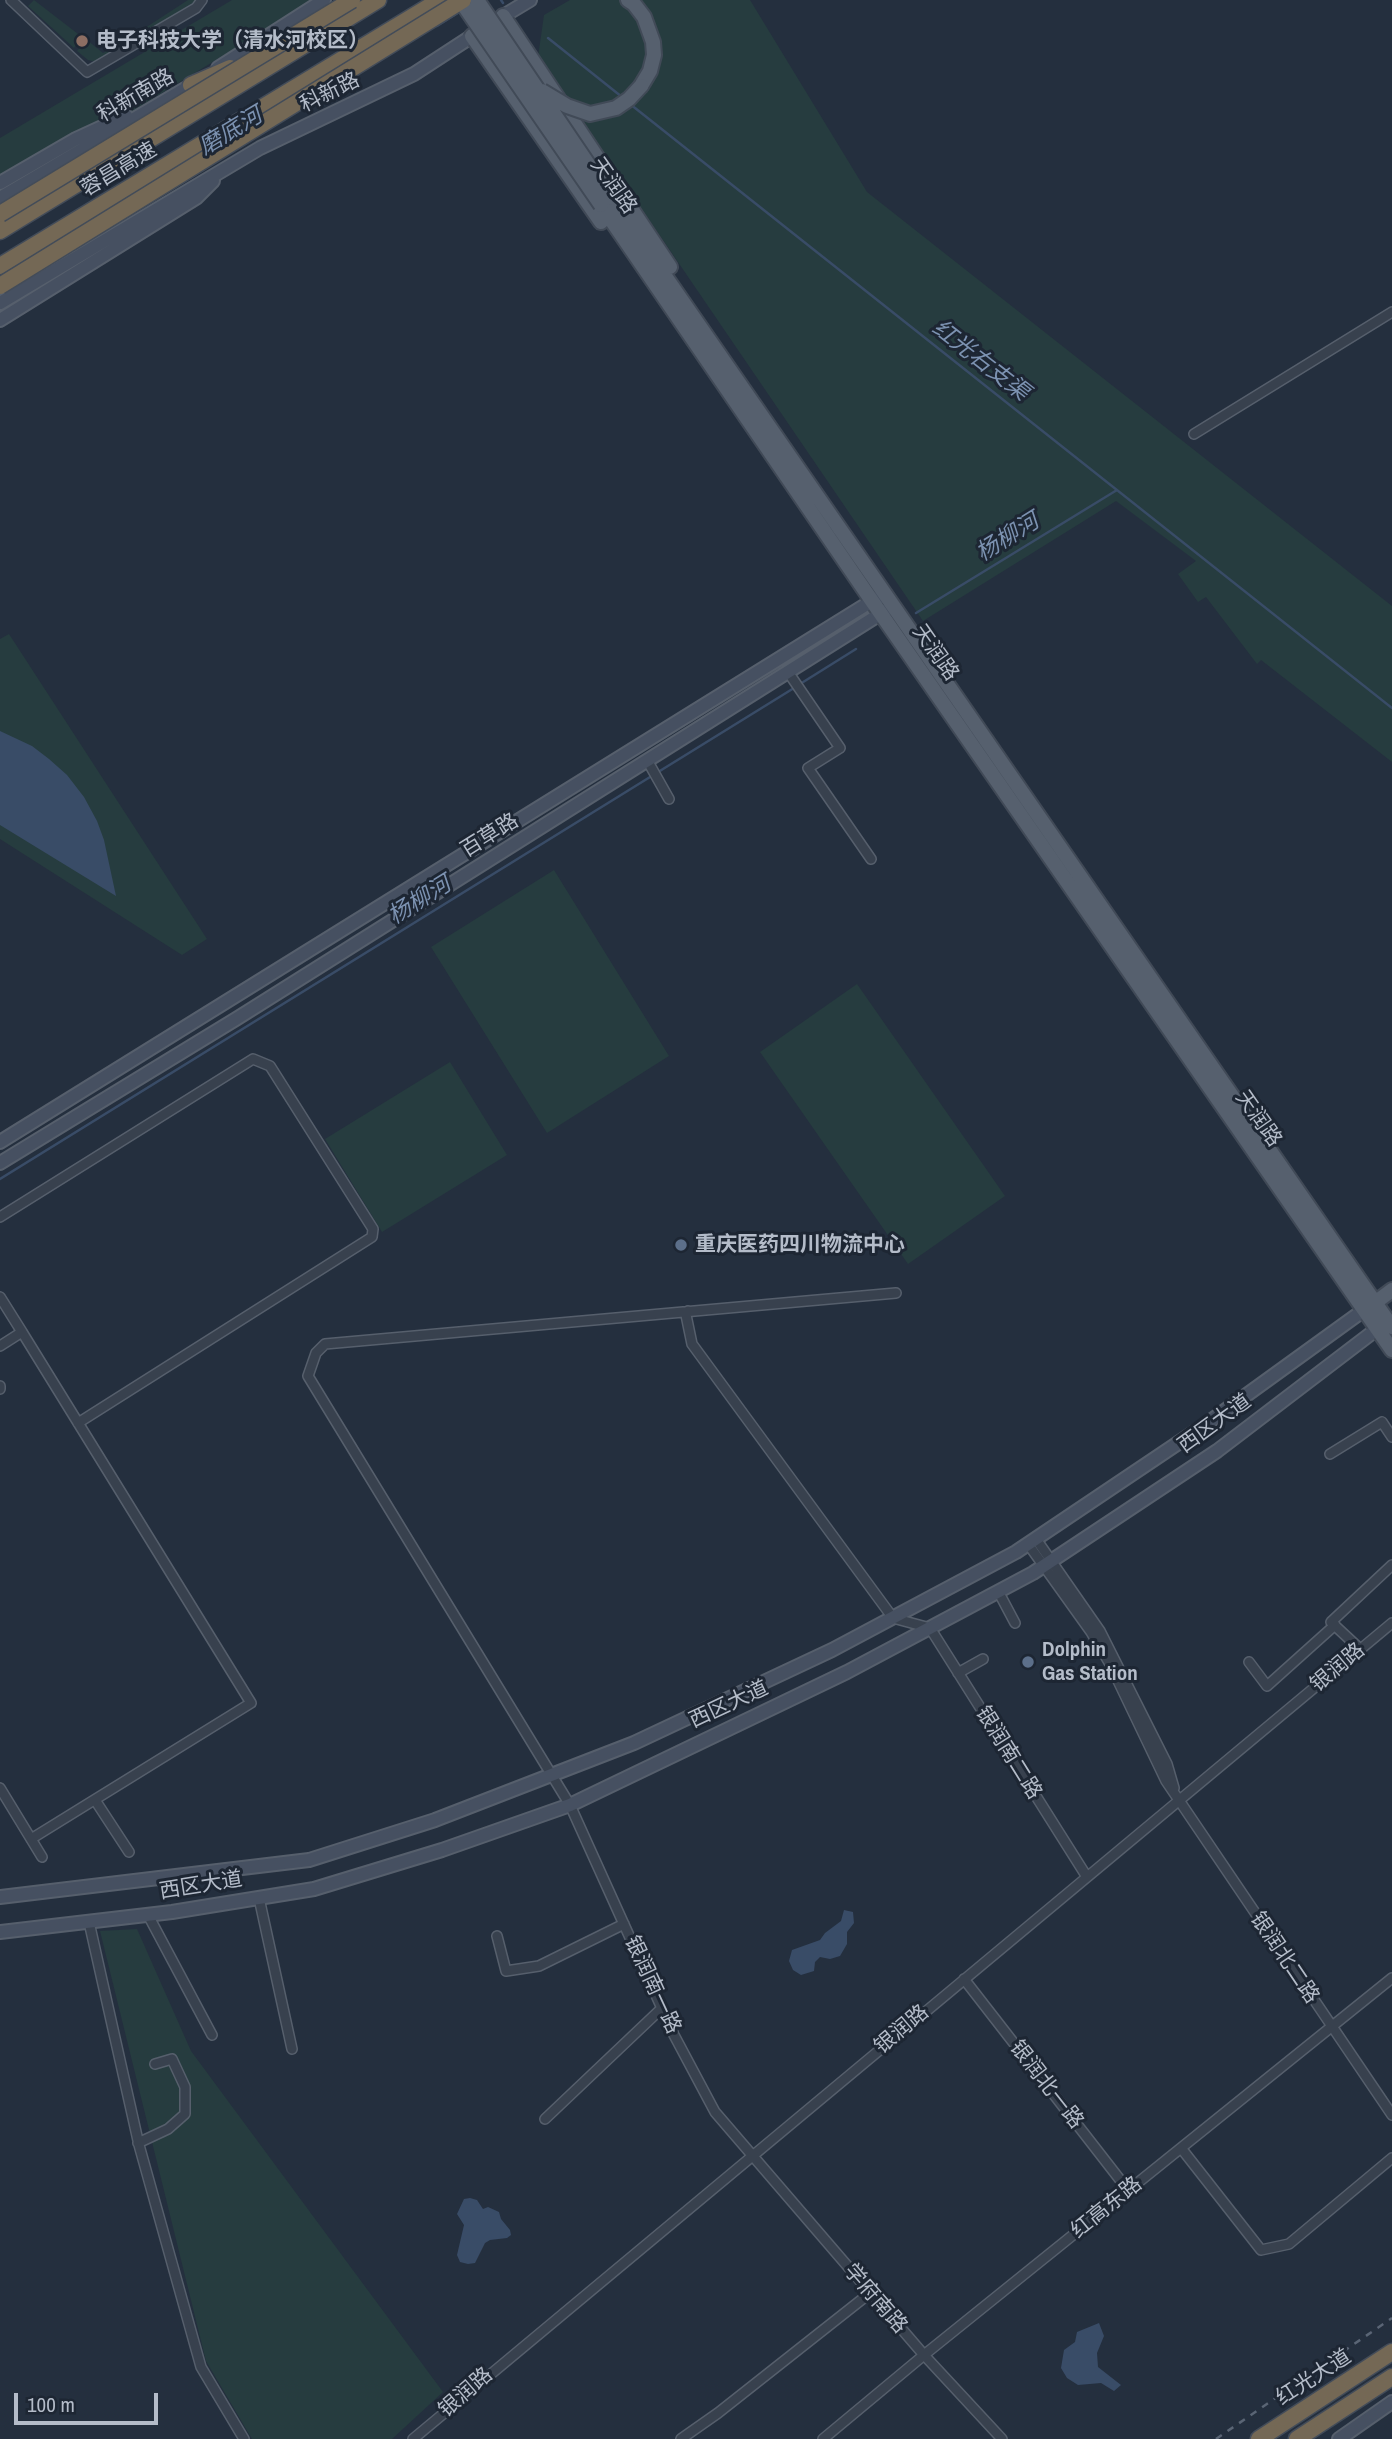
<!DOCTYPE html>
<html>
<head>
<meta charset="utf-8">
<style>
  body { margin:0 }
  #map { position:relative; width:1392px; height:2439px; overflow:hidden; background:#242f3e; font-family:"Archivo Narrow",sans-serif }
  canvas { display:block }
  .scale { position:absolute; left:14px; top:2393px; width:144px; height:32px; box-sizing:border-box; border:4px solid #b4bcc9; border-top:0; padding-left:9px; font-size:21px; line-height:24px; white-space:nowrap; color:#b4bcc9; -webkit-text-stroke:5px #1d2633; paint-order:stroke }
</style>
</head>
<body>
<div id="map">
<canvas width="1392" height="2439"></canvas>
<div class="scale">100 m</div>
</div>
<script>
const context = document.querySelector('canvas').getContext('2d');
context.lineJoin = 'round';
function paint(path, color) {
  context.fillStyle = color;
  context.fill(path, 'evenodd');
}
function shape(rows) {
  const path = new Path2D();
  for (const r of rows) {
    path.moveTo(r[0], r[1]);
    for (let i = 2; i < r.length; i += 2) path.lineTo(r[i], r[i + 1]);
  }
  return path;
}
function strokePath(path, color, width, dash) {
  context.strokeStyle = color;
  context.lineWidth = width;
  context.lineCap = dash ? 'butt' : 'round';
  context.setLineDash(dash || []);
  context.stroke(path);
}
function label(font, color, halo, rows, align = 'center') {
  context.font = font + ' "Archivo Narrow","Noto Sans SC",sans-serif';
  context.lineWidth = 6;
  context.setLineDash([]);
  context.textBaseline = 'middle';
  context.strokeStyle = halo;
  context.fillStyle = color;
  for (const [text, x, y, turn = 0] of rows) {
    context.save();
    context.translate(x, y);
    context.rotate((+turn || 0) * Math.PI / 180);
    context.textAlign = isNaN(turn) ? turn : align;
    if (halo) context.strokeText(text, 0, 0);
    context.fillText(text, 0, 0);
    context.restore();
  }
}
const green = shape([
  [34,0,82,37,74,48,28,6],
  [188,0,197,0,147,32,145,28],
  [232,0,314,0,0,192,0,138],
  [570,0,750,0,867,192,1392,606,1392,762,1261,660,1257,664,1206,597,1198,602,1178,574,1196,561,1116,501,923,621,538,57,544,15],
  [140,31,142,35,96,62,88,60,77,51,87,40,103,53],
  [9,634,207,939,182,955,0,839,0,639],
  [554,870,669,1056,547,1133,431,947],
  [857,984,1005,1196,908,1264,760,1052],
  [450,1062,507,1155,382,1232,325,1139],
  [137,1929,191,2051,443,2392,392,2439,252,2439,206,2361,100,1931]
]);
const water = shape([
  [0,731,32,746,49,759,67,775,84,797,97,821,104,840,116,896,0,825],
  [844,1910,853,1912,854,1923,847,1932,847,1944,840,1956,830,1959,820,1957,815,1962,814,1971,801,1975,793,1970,789,1961,792,1950,820,1940,825,1933,841,1921],
  [470,2198,477,2200,483,2209,488,2207,499,2212,501,2219,510,2230,511,2235,507,2238,490,2240,485,2243,475,2263,468,2264,460,2262,457,2255,464,2225,457,2214,464,2199],
  [1099,2323,1104,2336,1097,2353,1098,2367,1121,2385,1114,2391,1101,2383,1078,2385,1067,2378,1061,2368,1064,2350,1075,2342,1077,2332]
]);
const stream = shape([
  [501,0,503,3],
  [437,26,461,11],
  [548,38,622,97],
  [630,104,1392,708],
  [916,613,1117,490],
  [800,684,856,649],
  [0,1179,794,688]
]);
const street = shape([
  [11,0,87,72,196,8,202,0],
  [1194,434,1392,312],
  [788,672,840,748,808,768,871,859],
  [647,760,669,799],
  [0,1217,253,1059,270,1066,373,1229,372,1237,78,1423],
  [896,1293,325,1344,316,1353,308,1376,570,1805,674,2035,715,2112,924,2355,1002,2439],
  [0,1297,22,1332],
  [688,1311,686,1315,692,1344,893,1618,930,1628,1087,1877],
  [0,1346,22,1332,251,1703,31,1839],
  [0,1386,0,1389],
  [1330,1454,1382,1422,1392,1437],
  [1036,1539,1100,1631,1167,1764,1174,1788],
  [1028,1544,1091,1632,1110,1664,1166,1781,1392,2115],
  [998,1591,1015,1623],
  [1360,1649,1331,1622,1392,1565],
  [1249,1662,1267,1686,1335,1625],
  [958,1673,983,1659],
  [0,1788,42,1857],
  [95,1800,129,1852],
  [259,1898,292,2049],
  [148,1915,212,2035],
  [89,1922,139,2145,201,2367,244,2439],
  [497,1936,506,1971,539,1966,624,1924],
  [964,1979,1128,2190],
  [545,2119,662,2008],
  [138,2143,168,2129,185,2114,185,2087,172,2059,155,2064],
  [1181,2148,1261,2250,1289,2244,1392,2158],
  [413,2439,1392,1623],
  [681,2439,718,2413,870,2293],
  [823,2439,924,2355,1392,1978]
]);
const secondary = shape([
  [495,21,530,0],
  [218,68,324,0],
  [0,183,76,139,126,116],
  [0,198,197,82],
  [0,303,260,148,414,74,480,31],
  [0,320,196,198,213,181],
  [0,1142,872,601,885,595],
  [0,1163,236,1019,888,609],
  [0,1897,309,1860,435,1820,634,1743,832,1650,1016,1552,1205,1425,1364,1310],
  [0,1932,172,1912,314,1889,442,1850,570,1805,847,1672,1033,1573,1217,1451,1377,1329],
  [1339,2439,1392,2402]
]);
const primary = shape([
  [628,0,634,4,644,17,653,42,654,55,650,71,641,86],
  [503,16,670,267],
  [472,36,601,222],
  [611,198,1392,1327],
  [601,205,872,601,1392,1350],
  [1368,1308,1392,1290]
]);
const highway = shape([
  [191,85,230,68],
  [0,231,378,0],
  [0,266,440,0],
  [1259,2439,1392,2352],
  [1297,2439,1392,2377]
]);
const rail = shape([
  [1216,2439,1392,2318]
]);
const primaryBridge = shape([
  [460,0,601,205],
  [477,0,611,198],
  [542,91,567,106,590,114,616,108,629,99,641,86]
]);
const highwayBridge = shape([
  [0,214,352,0],
  [0,286,463,0]
]);
const markers = [
  [82,41,7,"#8d6e63"],
  [681,1245,7,"#5c6f8a"],
  [1028,1662,7,"#5c6f8a"]
];
const poiNames = [
  ["电子科技大学（清水河校区）",96,41],
  ["重庆医药四川物流中心",695,1245],
  ["Dolphin",1042,1650],
  ["Gas Station",1042,1674]
];
const streetNames = [
  ["科新路",330,93,-26],
  ["科新南路",136,96,-30],
  ["蓉昌高速",119,170,-31],
  ["天润路",613,186,55],
  ["天润路",935,653,55],
  ["百草路",490,836,-32],
  ["天润路",1258,1119,55],
  ["西区大道",1215,1424,-36],
  ["银润路",1338,1668,-40],
  ["西区大道",729,1705,-25],
  ["银润南二路",1008,1753,58],
  ["西区大道",201,1886,-9],
  ["银润北二路",1284,1958,56],
  ["银润南一路",652,1985,65],
  ["银润路",902,2030,-40],
  ["银润北一路",1046,2085,52],
  ["红高东路",1107,2208,-39],
  ["学府南路",875,2299,49],
  ["红光大道",1314,2378,-33],
  ["银润路",466,2393,-41]
];
const waterNames = [
  ["磨底河",231,132,-31],
  ["红光右支渠",980,361,38],
  ["杨柳河",1008,538,-32],
  ["杨柳河",420,901,-32]
];
paint(green, '#263c3f');
paint(water, '#394c67');
strokePath(stream, '#394c67', 2.5);
strokePath(street, '#565f6c', 12);
strokePath(secondary, '#565f6c', 16);
strokePath(primary, '#414a57', 18);
strokePath(highway, '#434c59', 19);
strokePath(street, '#38414e', 9);
strokePath(secondary, '#465061', 12);
strokePath(primary, '#56606e', 14);
strokePath(highway, '#746855', 16);
strokePath(rail, '#5a6575', 2.5, [7, 7]);
strokePath(primaryBridge, '#414a57', 18, []);
strokePath(highwayBridge, '#434c59', 19, []);
strokePath(primaryBridge, '#56606e', 14);
strokePath(highwayBridge, '#746855', 16);
for (const [x, y, r, color] of markers) {
  const dot = new Path2D();
  dot.arc(x, y, r, 0, 2 * Math.PI);
  context.fillStyle = color;
  context.fill(dot);
  strokePath(dot, '#1d2633', 2.5);
}
label('bold 21px', '#b4bcc9', '#1d2633', poiNames, 'left');
label('21px', '#b4bcc9', '#1d2633', streetNames);
label('italic 23px', '#7c92b1', '#1d2633', waterNames);
</script>
</body>
</html>
